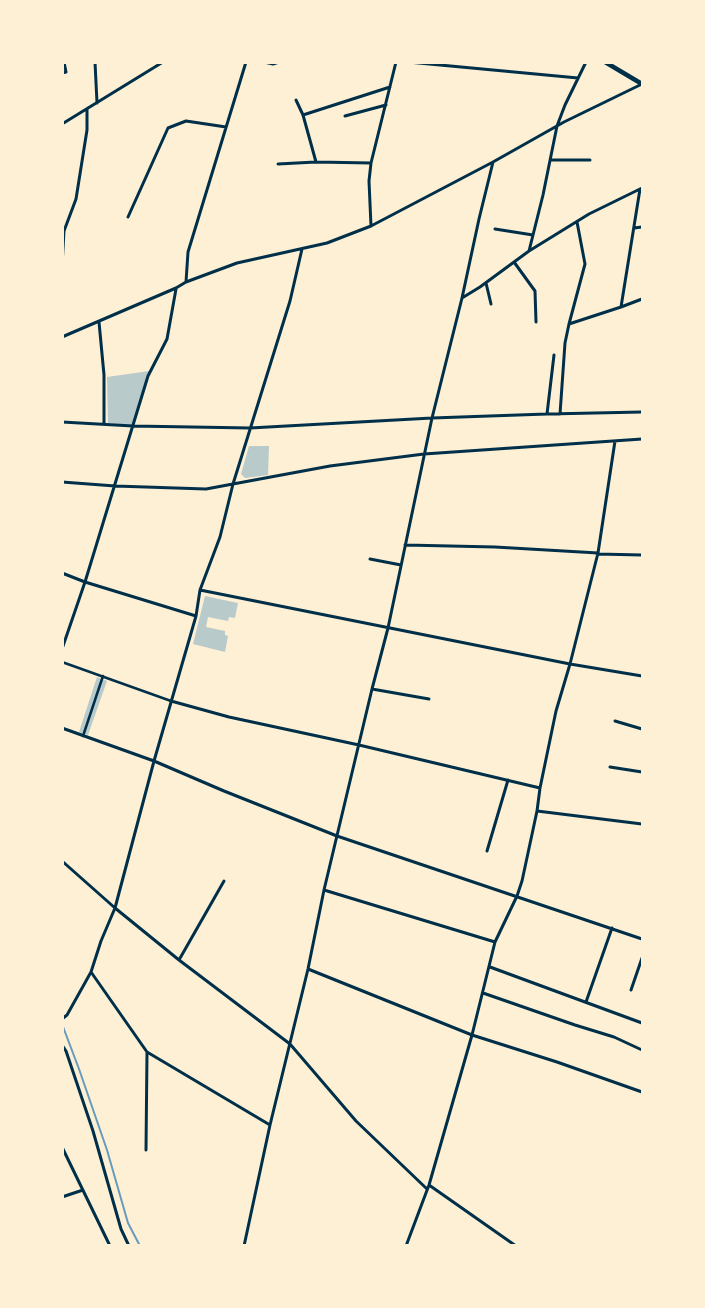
<!DOCTYPE html>
<html>
<head>
<meta charset="utf-8">
<style>
  body { margin:0 }
  #map { position:relative; width:705px; height:1308px; overflow:hidden; background:#fdf0d5; font-family:"Titillium Web",sans-serif }
  canvas { display:block }
  .frame { position:absolute; inset:0; border:64px solid #fdf0d5; pointer-events:none }
</style>
</head>
<body>
<div id="map">
<canvas width="705" height="1308"></canvas>
<div class="frame"></div>
</div>
<script>
const context = document.querySelector('canvas').getContext('2d');
context.lineJoin = 'round';
function paint(path, color) {
  context.fillStyle = color;
  context.fill(path, 'evenodd');
}
function shape(rows) {
  const path = new Path2D();
  for (const r of rows) {
    path.moveTo(r[0], r[1]);
    for (let i = 2; i < r.length; i += 2) path.lineTo(r[i], r[i + 1]);
  }
  return path;
}
function strokePath(path, color, width, dash) {
  context.strokeStyle = color;
  context.lineWidth = width;
  context.lineCap = dash ? 'butt' : 'round';
  context.setLineDash(dash || []);
  context.stroke(path);
}
const green = shape([
  [149,371,132,426,108,423,107,377],
  [249,446,269,446,268,475,245,478,241,474],
  [205,596,238,603,235,618,229,617,228,621,208,617,206,627,225,631,225,635,228,636,225,652,193,644],
  [97,677,107,681,88,735,79,732]
]);
const stream = shape([
  [62,1024,79,1069,107,1150,128,1223,140,1246]
]);
const pedestrian = shape([
  [62,662,171,701],
  [83,736,103,676]
]);
const minor = shape([
  [95,62,97,103],
  [264,62,273,64,279,62],
  [408,62,578,78],
  [62,73,66,72,64,62],
  [296,100,303,115,316,162],
  [303,115,390,87],
  [345,116,386,105],
  [62,124,163,62],
  [550,160,590,160],
  [278,164,316,162,371,163],
  [128,217,168,128,186,121,226,127],
  [371,226,369,181,371,163,396,62],
  [634,228,642,227],
  [495,229,533,235],
  [529,251,543,195,557,126,565,105,586,62],
  [514,262,535,291,536,322],
  [62,266,64,231,76,199,87,130,87,109],
  [186,282,188,252,246,62],
  [486,283,491,304],
  [462,298,480,287,529,251,589,214,642,188],
  [621,307,640,189],
  [99,322,104,375,104,424],
  [569,324,621,307,642,299],
  [62,337,176,288,186,282,237,263,327,243,371,226,493,162,564,122,642,84],
  [547,414,554,355],
  [560,414,565,343,569,324,585,264,577,222],
  [62,422,133,426,250,428,432,418,547,414,642,412],
  [62,482,115,486,206,489,330,466,424,454,642,439],
  [405,545,495,547,598,553],
  [597,554,642,555],
  [370,559,401,565],
  [62,573,85,582,196,616],
  [200,590,570,664,642,676],
  [62,649,85,582,148,376,167,339,176,289],
  [372,689,429,699],
  [171,701,229,717,359,745,540,788],
  [615,721,642,729],
  [62,728,154,761,224,791,337,836,642,939],
  [610,767,642,772],
  [537,811,642,824],
  [487,851,508,780],
  [62,861,115,908,179,960,290,1044,356,1121,427,1189],
  [324,890,495,942],
  [179,960,224,881],
  [490,967,642,1023],
  [308,969,472,1035,557,1062,642,1092],
  [91,972,147,1052,270,1125],
  [631,990,642,958],
  [483,993,575,1025,614,1037,642,1050],
  [586,1002,612,928],
  [62,1019,67,1015,91,972,101,941,115,908,154,761,196,616,200,590,220,537,233,484,290,301,302,249],
  [62,1045,66,1051,93,1131,121,1229,129,1246],
  [62,1147,110,1246],
  [146,1150,147,1052],
  [429,1185,516,1246],
  [62,1197,83,1190],
  [244,1246,270,1125,308,969,324,890,372,689,388,628,432,418,462,298,479,219,493,162],
  [406,1246,429,1185,472,1035,495,942,517,896,522,881,537,811,540,788,556,711,570,664,598,553,615,441]
]);
const tertiary = shape([
  [605,62,642,84]
]);
paint(green, '#b9caca');
strokePath(stream, '#669bbc', 2);
strokePath(pedestrian, '#003049', 2.5);
strokePath(minor, '#003049', 3);
strokePath(tertiary, '#003049', 4.5);
</script>
</body>
</html>
